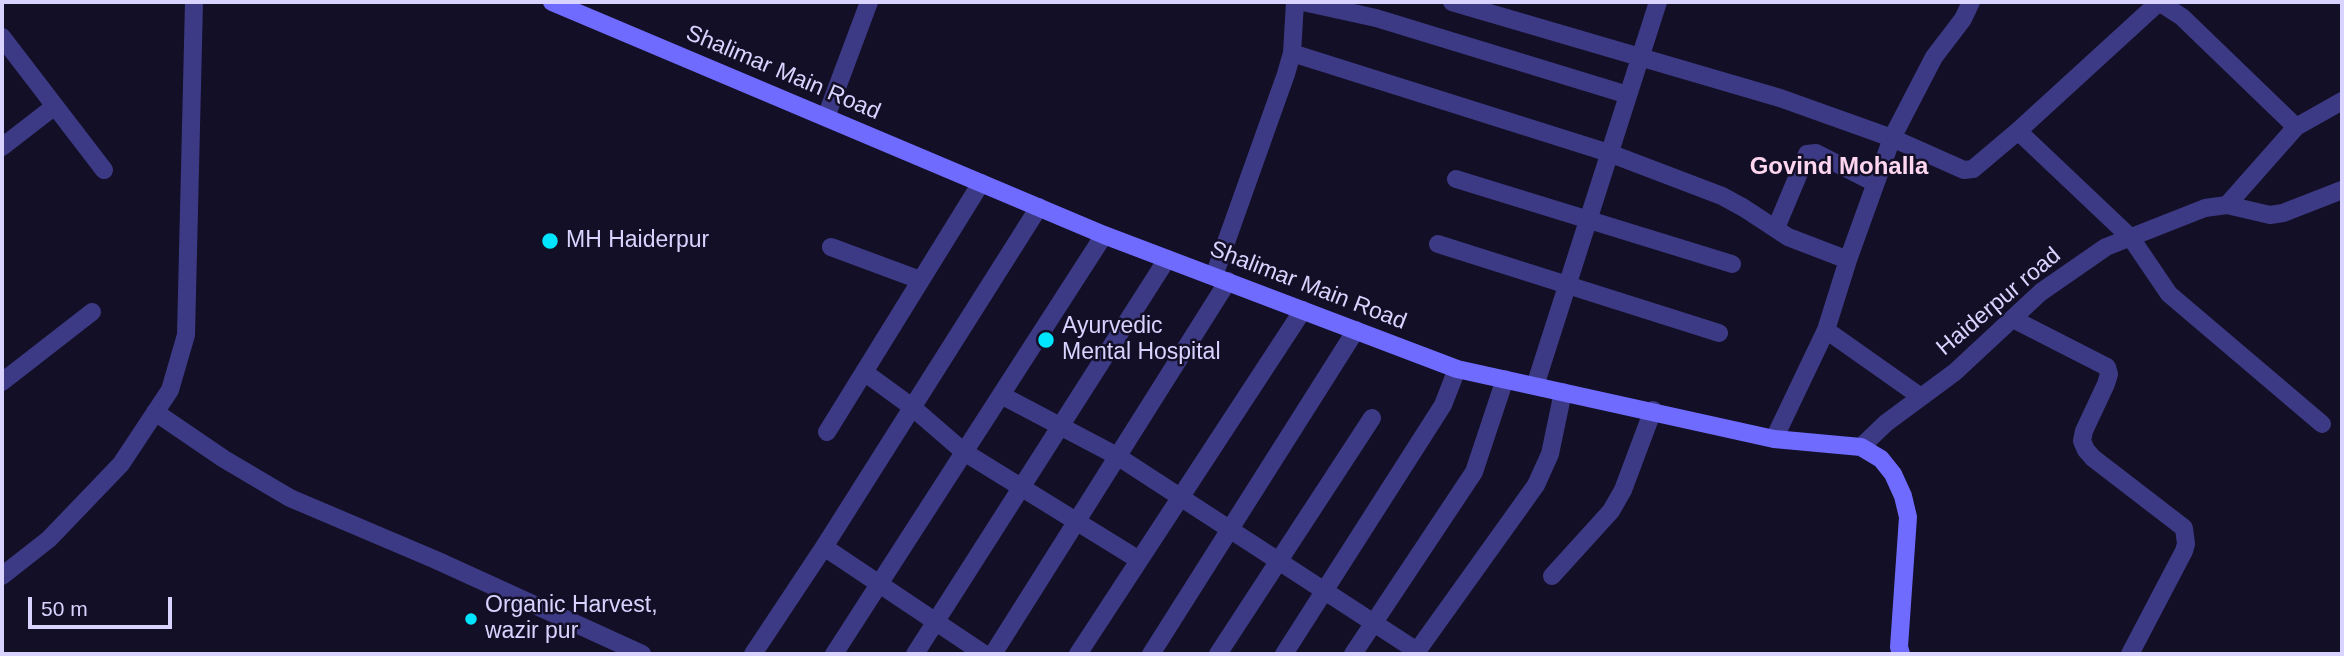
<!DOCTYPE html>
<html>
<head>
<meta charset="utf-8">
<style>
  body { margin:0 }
  #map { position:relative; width:2344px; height:656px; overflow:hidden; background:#130f26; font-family:Arial,sans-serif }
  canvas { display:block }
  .frame { position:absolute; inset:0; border:4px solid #d9d4ff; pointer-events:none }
  .scale { position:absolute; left:28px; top:597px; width:144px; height:32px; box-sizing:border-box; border:4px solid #d9d4ff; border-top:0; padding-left:9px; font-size:21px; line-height:24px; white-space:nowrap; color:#d9d4ff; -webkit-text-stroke:5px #130f26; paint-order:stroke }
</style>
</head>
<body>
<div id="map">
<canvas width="2344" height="656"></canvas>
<div class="frame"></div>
<div class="scale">50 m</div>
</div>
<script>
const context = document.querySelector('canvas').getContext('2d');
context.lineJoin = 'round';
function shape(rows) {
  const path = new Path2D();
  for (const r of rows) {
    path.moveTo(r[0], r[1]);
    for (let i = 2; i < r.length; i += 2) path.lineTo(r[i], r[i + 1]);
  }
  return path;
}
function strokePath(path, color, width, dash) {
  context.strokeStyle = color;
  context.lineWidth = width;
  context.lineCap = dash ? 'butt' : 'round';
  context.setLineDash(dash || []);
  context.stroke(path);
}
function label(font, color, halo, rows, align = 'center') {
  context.font = font + ' Arial,sans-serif';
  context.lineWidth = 5;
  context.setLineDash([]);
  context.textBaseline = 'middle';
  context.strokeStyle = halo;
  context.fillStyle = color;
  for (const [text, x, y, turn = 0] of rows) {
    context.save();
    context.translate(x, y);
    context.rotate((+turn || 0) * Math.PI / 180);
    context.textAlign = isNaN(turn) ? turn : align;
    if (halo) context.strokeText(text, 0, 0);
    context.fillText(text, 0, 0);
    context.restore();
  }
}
const street = shape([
  [1303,2,1376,18,1628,95],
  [1452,2,1780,98,1892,138,1964,170,1973,169,2018,131,2131,238,2169,294,2322,424],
  [2159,2,2182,17,2296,127],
  [2,37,104,170],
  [1292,53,1609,153,1722,196,1744,208,1788,237,1848,260],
  [826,117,869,2],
  [2018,131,2159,2],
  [2,147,55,106],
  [1456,179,1732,264],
  [2227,205,2296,127,2342,101],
  [1776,228,1807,154,1816,153,1875,183],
  [1438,244,1719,333],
  [831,247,920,280],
  [1214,276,1286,74,1292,53,1295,2],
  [2013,319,2107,367,2109,374,2106,384,2084,431,2082,441,2086,450,2093,458,2184,528,2186,544,2184,551,2130,654],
  [1826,330,1921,397],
  [864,372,912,407,964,452,1139,560],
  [2,382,92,312],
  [1535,386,1658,2],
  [1001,395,1117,456,1417,651],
  [155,412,224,459,290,498,436,560,642,654],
  [827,432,981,183],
  [1774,439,1826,330,1848,260,1892,138,1934,57,1963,19,1971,2],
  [1861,447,1886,423,1955,372,2041,292,2106,247,2205,208,2227,205,2270,215,2283,213,2342,190],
  [824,547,984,654],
  [2,576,49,539,121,464,170,390,186,335,194,2],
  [1552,576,1611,511,1623,490,1653,410],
  [753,654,824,547,1039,207],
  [834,654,1104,235],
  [915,654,1167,259],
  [993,654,1228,281],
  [1078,654,1303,310],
  [1151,654,1356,330],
  [1218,654,1372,418],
  [1284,654,1443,405,1457,369],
  [1353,654,1474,472,1505,379],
  [1415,654,1536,485,1550,454,1563,392]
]);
const secondary = shape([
  [552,2,1104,235,1457,369,1774,439,1861,447,1881,459,1893,474,1903,496,1908,517,1899,647,1901,654]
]);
const markers = [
  [550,241,9,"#00e5ff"],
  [1046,340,9,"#00e5ff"],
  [471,619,7,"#00e5ff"]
];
const streetNames = [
  ["Shalimar Main Road",783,73,23],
  ["Shalimar Main Road",1308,286,21],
  ["Haiderpur road",1999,302,-40]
];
const poiNames = [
  ["MH Haiderpur",566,241],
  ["Ayurvedic",1062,327],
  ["Mental Hospital",1062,353],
  ["Organic Harvest,",485,606],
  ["wazir pur",485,632]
];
const neighbourhoodNames = [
  ["Govind Mohalla",1839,167]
];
strokePath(street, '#3d3a85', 18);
strokePath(secondary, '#6f6bff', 18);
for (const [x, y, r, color] of markers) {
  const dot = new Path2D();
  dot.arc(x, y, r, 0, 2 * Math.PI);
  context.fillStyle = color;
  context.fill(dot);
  strokePath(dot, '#130f26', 2.5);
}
label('23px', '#d9d4ff', '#130f26', streetNames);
label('23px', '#d9d4ff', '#130f26', poiNames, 'left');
label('bold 24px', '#ffd6f0', '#130f26', neighbourhoodNames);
</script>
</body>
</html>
